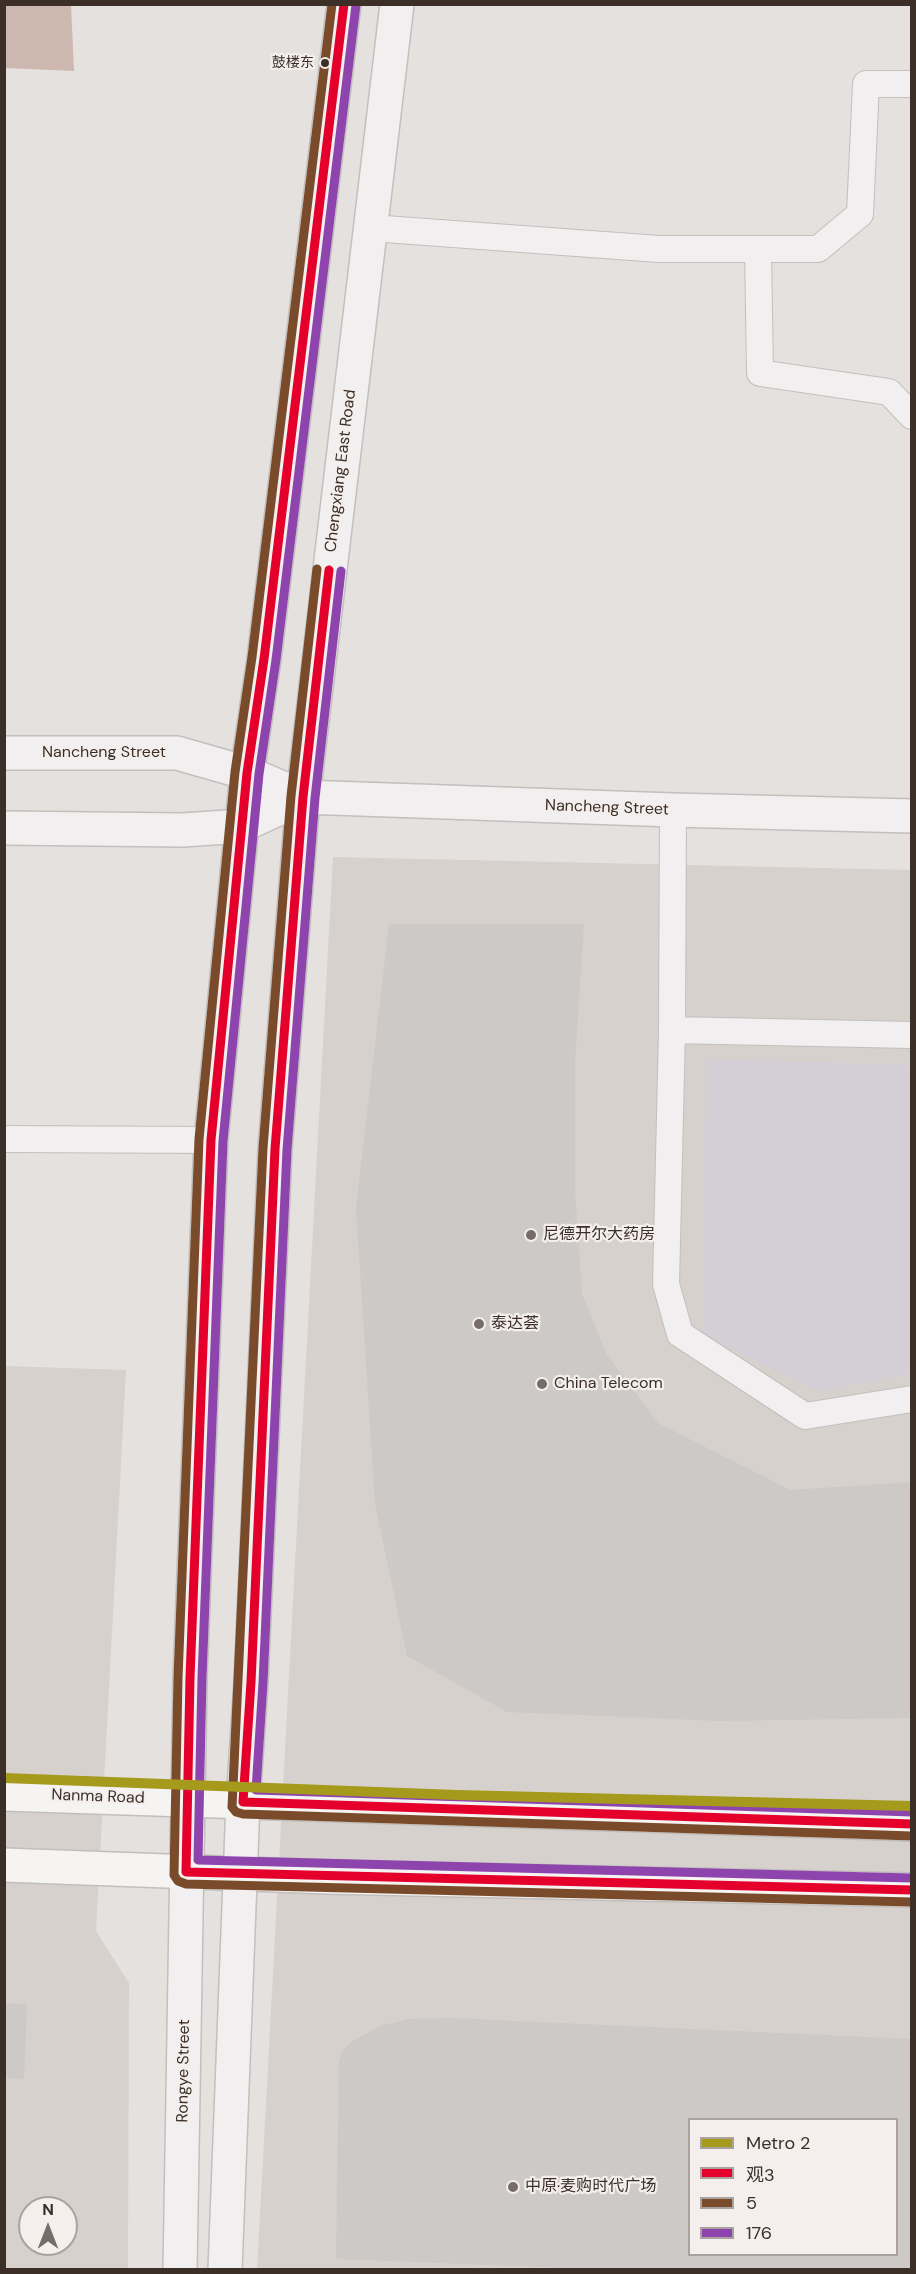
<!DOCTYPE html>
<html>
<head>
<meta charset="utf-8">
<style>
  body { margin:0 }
  #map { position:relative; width:916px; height:2274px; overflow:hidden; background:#e4e1df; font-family:"DM Sans","Noto Sans SC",sans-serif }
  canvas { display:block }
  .frame { position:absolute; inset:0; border:6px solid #3b2f28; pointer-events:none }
  .legend { position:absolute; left:688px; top:2118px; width:210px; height:138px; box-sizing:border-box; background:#f4efed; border:2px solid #aaa29e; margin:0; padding:8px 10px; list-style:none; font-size:18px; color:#3b2f28 }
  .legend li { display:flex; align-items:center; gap:12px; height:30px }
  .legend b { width:30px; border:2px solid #aaa29e }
  .north { position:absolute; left:18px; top:2196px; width:60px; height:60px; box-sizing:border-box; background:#f4efed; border:2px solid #aaa29e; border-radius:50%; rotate:0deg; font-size:16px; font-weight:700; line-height:24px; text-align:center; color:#3b2f28 }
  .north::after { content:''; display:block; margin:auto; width:21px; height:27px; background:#766d68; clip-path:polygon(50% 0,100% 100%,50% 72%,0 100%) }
</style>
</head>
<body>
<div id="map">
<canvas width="916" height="2274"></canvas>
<div class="frame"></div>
<ul class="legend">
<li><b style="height:8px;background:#a59a1c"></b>Metro 2</li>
<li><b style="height:8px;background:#e4002b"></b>观3</li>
<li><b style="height:8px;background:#7a4b2a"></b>5</li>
<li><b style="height:8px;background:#8e44ad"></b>176</li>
</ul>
<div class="north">N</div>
</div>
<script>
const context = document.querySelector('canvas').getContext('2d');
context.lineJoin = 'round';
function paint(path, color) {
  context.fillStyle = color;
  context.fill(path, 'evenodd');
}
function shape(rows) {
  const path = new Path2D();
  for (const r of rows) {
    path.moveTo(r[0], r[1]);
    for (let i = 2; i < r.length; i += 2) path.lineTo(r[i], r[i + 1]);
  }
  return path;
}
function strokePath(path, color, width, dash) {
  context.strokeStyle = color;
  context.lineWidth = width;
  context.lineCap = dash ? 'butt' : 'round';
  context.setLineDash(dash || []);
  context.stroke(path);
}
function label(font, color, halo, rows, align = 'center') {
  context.font = font + ' "DM Sans","Noto Sans SC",sans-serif';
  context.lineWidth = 4.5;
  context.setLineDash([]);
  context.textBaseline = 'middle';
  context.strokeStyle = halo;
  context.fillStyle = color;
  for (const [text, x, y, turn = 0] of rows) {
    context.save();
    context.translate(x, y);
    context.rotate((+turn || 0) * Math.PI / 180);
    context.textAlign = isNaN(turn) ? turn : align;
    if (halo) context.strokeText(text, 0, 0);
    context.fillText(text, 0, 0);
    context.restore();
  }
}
const built = shape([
  [333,857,911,870,911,2269,257,2270],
  [690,2120,896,2120,896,2254,690,2254],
  [5,1366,126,1370,96,1931,129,1983,128,2269,5,2270],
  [30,2208,66,2208,66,2244,30,2244]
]);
const green = shape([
  [705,1059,911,1065,911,1374,818,1391,704,1336]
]);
const water = shape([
  [5,4,71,5,74,71,5,68]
]);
const building = shape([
  [389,924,584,924,575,1062,575,1188,582,1294,607,1355,658,1423,790,1490,912,1482,912,1718,719,1721,507,1712,407,1656,375,1504,356,1208],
  [4,2003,27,2004,24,2079,4,2078],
  [452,2018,912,2039,912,2270,614,2270,336,2259,339,2062,342,2051,351,2042,380,2026,409,2019],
  [690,2120,896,2120,896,2254,690,2254]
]);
const minor = shape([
  [371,228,659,249,818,249,860,214,866,84,912,84],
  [758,249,760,373,889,392,912,416],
  [673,810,672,1030,666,1284,680,1334,805,1416,912,1399],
  [672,1030,912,1035],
  [4,1139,211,1140]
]);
const tertiary = shape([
  [4,753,177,753,247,773,303,797,673,810,912,816],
  [4,828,183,830,241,826,303,797],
  [180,2270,190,1678,211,1140,247,773,264,659,344,4],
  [225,2270,243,1802,251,1682,275,1149,303,797,397,4]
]);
const primary = shape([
  [4,1794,912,1824],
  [4,1865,329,1877,912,1890]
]);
const bus1 = shape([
  [344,4,264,659,247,773,211,1140,190,1678,186,1872,912,1890],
  [329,570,303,797,275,1149,251,1682,243,1802,912,1824]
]);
const bus2 = shape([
  [332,4,252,657,235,772,199,1139,178,1678,174,1875,178,1881,186,1884,912,1902],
  [317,569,291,796,263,1148,232,1807,236,1812,243,1814,912,1836]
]);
const bus3 = shape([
  [356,5,276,660,259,774,223,1141,202,1678,198,1860,912,1878],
  [341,571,315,798,287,1150,263,1683,256,1790,912,1812]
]);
const metro1 = shape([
  [4,1778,457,1795,912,1806]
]);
const markers = [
  [325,63,5,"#3b2f28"],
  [531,1235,6,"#766d68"],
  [479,1324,6,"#766d68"],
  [542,1384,6,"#766d68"],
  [513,2187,6,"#766d68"]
];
const busNames = [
  ["鼓楼东",314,63]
];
const streetNames = [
  ["Chengxiang East Road",341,471,-83],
  ["Nancheng Street",104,753],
  ["Nancheng Street",607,808,2],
  ["Nanma Road",98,1797,2],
  ["Rongye Street",184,2071,-89]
];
const poiNames = [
  ["尼德开尔大药房",543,1235],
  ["泰达荟",491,1324],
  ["China Telecom",554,1384],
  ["中原·麦购时代广场",525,2187]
];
paint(built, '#d7d1ce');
paint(green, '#d4ced6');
paint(water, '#cdb8af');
paint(building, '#ccc9c7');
strokePath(minor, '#c2bfbd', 28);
strokePath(tertiary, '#c2bfbd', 36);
strokePath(primary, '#c1bebc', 36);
strokePath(minor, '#f1efef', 26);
strokePath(tertiary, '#f1efef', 33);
strokePath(primary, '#f5f4f3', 33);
strokePath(bus1, '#e4002b', 9);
strokePath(bus2, '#7a4b2a', 9);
strokePath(bus3, '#8e44ad', 9);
strokePath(metro1, '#a59a1c', 10);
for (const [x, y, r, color] of markers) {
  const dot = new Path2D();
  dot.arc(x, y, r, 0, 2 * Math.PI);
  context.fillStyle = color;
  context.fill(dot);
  strokePath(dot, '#f4efed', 2);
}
label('14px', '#3b2f28', '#f4efed', busNames, 'right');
label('16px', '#3b2f28', '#f4efed', streetNames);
label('16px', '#3b2f28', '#f4efed', poiNames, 'left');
</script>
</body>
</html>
